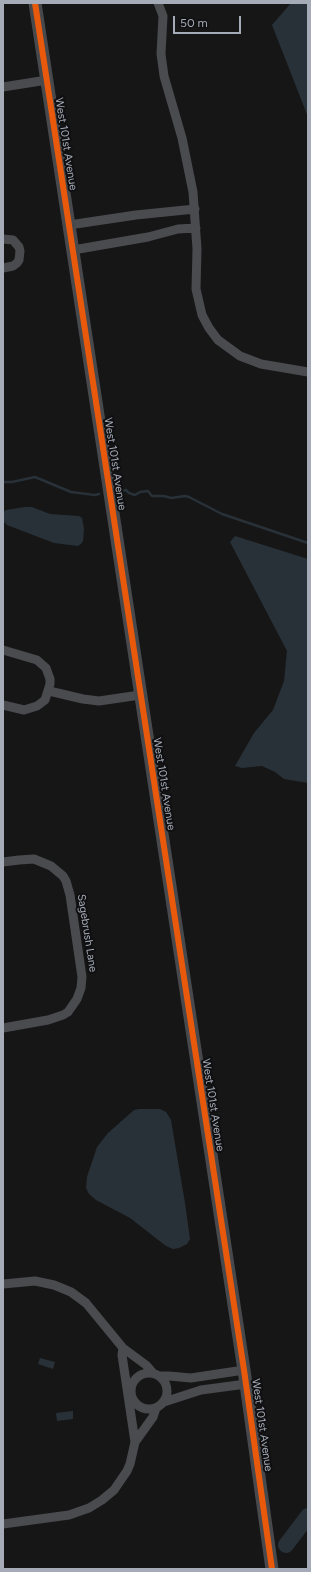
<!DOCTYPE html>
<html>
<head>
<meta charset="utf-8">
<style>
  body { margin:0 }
  #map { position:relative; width:311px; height:1572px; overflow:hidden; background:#161616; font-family:Figtree,sans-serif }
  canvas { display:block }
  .frame { position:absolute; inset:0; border:4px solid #a6acb7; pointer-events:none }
  .scale { position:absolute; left:173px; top:16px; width:68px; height:18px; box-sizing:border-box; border:2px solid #a6acb7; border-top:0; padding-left:5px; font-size:12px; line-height:14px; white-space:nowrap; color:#a6acb7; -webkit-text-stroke:3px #101012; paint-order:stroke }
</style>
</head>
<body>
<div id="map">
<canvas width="311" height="1572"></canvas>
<div class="frame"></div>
<div class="scale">50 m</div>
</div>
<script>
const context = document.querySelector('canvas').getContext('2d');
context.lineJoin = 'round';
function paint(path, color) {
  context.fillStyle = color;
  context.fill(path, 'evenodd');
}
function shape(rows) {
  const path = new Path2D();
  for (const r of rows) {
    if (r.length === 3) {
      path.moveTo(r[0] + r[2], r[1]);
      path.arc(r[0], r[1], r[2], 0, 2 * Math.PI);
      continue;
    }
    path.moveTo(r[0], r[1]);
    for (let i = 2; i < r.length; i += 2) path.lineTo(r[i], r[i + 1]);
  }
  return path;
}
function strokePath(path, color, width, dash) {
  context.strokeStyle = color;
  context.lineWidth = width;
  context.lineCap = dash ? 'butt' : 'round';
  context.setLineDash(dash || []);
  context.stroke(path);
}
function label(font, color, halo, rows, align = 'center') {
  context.font = font + ' Figtree,sans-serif';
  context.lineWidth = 4;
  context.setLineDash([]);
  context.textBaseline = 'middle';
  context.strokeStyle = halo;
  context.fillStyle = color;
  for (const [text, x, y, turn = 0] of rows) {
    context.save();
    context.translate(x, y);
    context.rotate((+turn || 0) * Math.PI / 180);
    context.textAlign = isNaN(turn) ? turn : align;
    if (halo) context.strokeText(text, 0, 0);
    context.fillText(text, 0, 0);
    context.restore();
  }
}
const water = shape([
  [291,3,308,3,308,117,272,25],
  [25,507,32,507,50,514,79,516,82,518,84,529,83,541,81,544,78,546,54,543,7,525,3,521,3,512,6,510],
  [235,536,308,559,308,783,284,779,275,772,262,766,242,768,235,766,254,733,273,710,284,681,287,651,230,542],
  [139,1109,160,1109,166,1112,171,1120,185,1203,190,1239,187,1244,179,1248,173,1249,166,1246,130,1218,96,1200,89,1194,86,1188,87,1177,97,1147,108,1133,134,1110],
  [40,1358,55,1362,53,1369,38,1364],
  [73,1411,73,1419,57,1421,56,1413]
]);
const stream = shape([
  [3,482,12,482,35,477,71,492,95,495,99,494],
  [119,492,126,490,129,493,135,495,140,492,148,491,152,496,164,496,171,498,185,496,189,497,222,514,308,543]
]);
const river = shape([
  [286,1545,308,1516]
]);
const street = shape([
  [158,3,163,16,161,54,164,76,182,138,193,192,197,249,196,289,202,315,209,328,218,340,240,356,261,364,308,372],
  [3,87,47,80],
  [69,225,136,215,195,209],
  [3,239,13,240,19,247,20,251,19,260,17,263,13,266,3,268],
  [73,250,148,237,178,229,196,228],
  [3,650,37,660,46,668,50,679,50,684,45,700,37,706,24,710,3,705],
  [49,691,83,699,99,701,140,695],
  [3,862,19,860,34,859,51,866,63,876,66,881,70,895,82,977,81,988,77,999,68,1012,63,1015,48,1020,3,1028],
  [3,1284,35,1281,54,1285,71,1292,86,1303,123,1348,146,1365,153,1373],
  [123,1348,122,1355,135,1442],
  [149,1391,18],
  [160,1376,169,1376,191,1378,244,1370],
  [164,1402,201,1390,246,1384],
  [3,1524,69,1515,89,1508,102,1500,114,1490,127,1471,130,1464,135,1442,153,1417,156,1408]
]);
const secondary = shape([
  [35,3,244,1370,272,1569]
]);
const cycleway = shape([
  [35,3,244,1370,272,1569]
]);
const streetNames = [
  ["West 101st Avenue",66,144,81],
  ["West 101st Avenue",115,464,81],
  ["West 101st Avenue",164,784,81],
  ["Sagebrush Lane",87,933,81],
  ["West 101st Avenue",213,1105,81],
  ["West 101st Avenue",262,1425,82]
];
paint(water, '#293138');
strokePath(stream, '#293138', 2.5);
strokePath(river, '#293138', 16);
strokePath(street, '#4a4b4f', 9);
strokePath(secondary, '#48494d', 13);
strokePath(cycleway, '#e8590c', 6);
label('11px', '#a6acb7', '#101012', streetNames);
</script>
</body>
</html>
